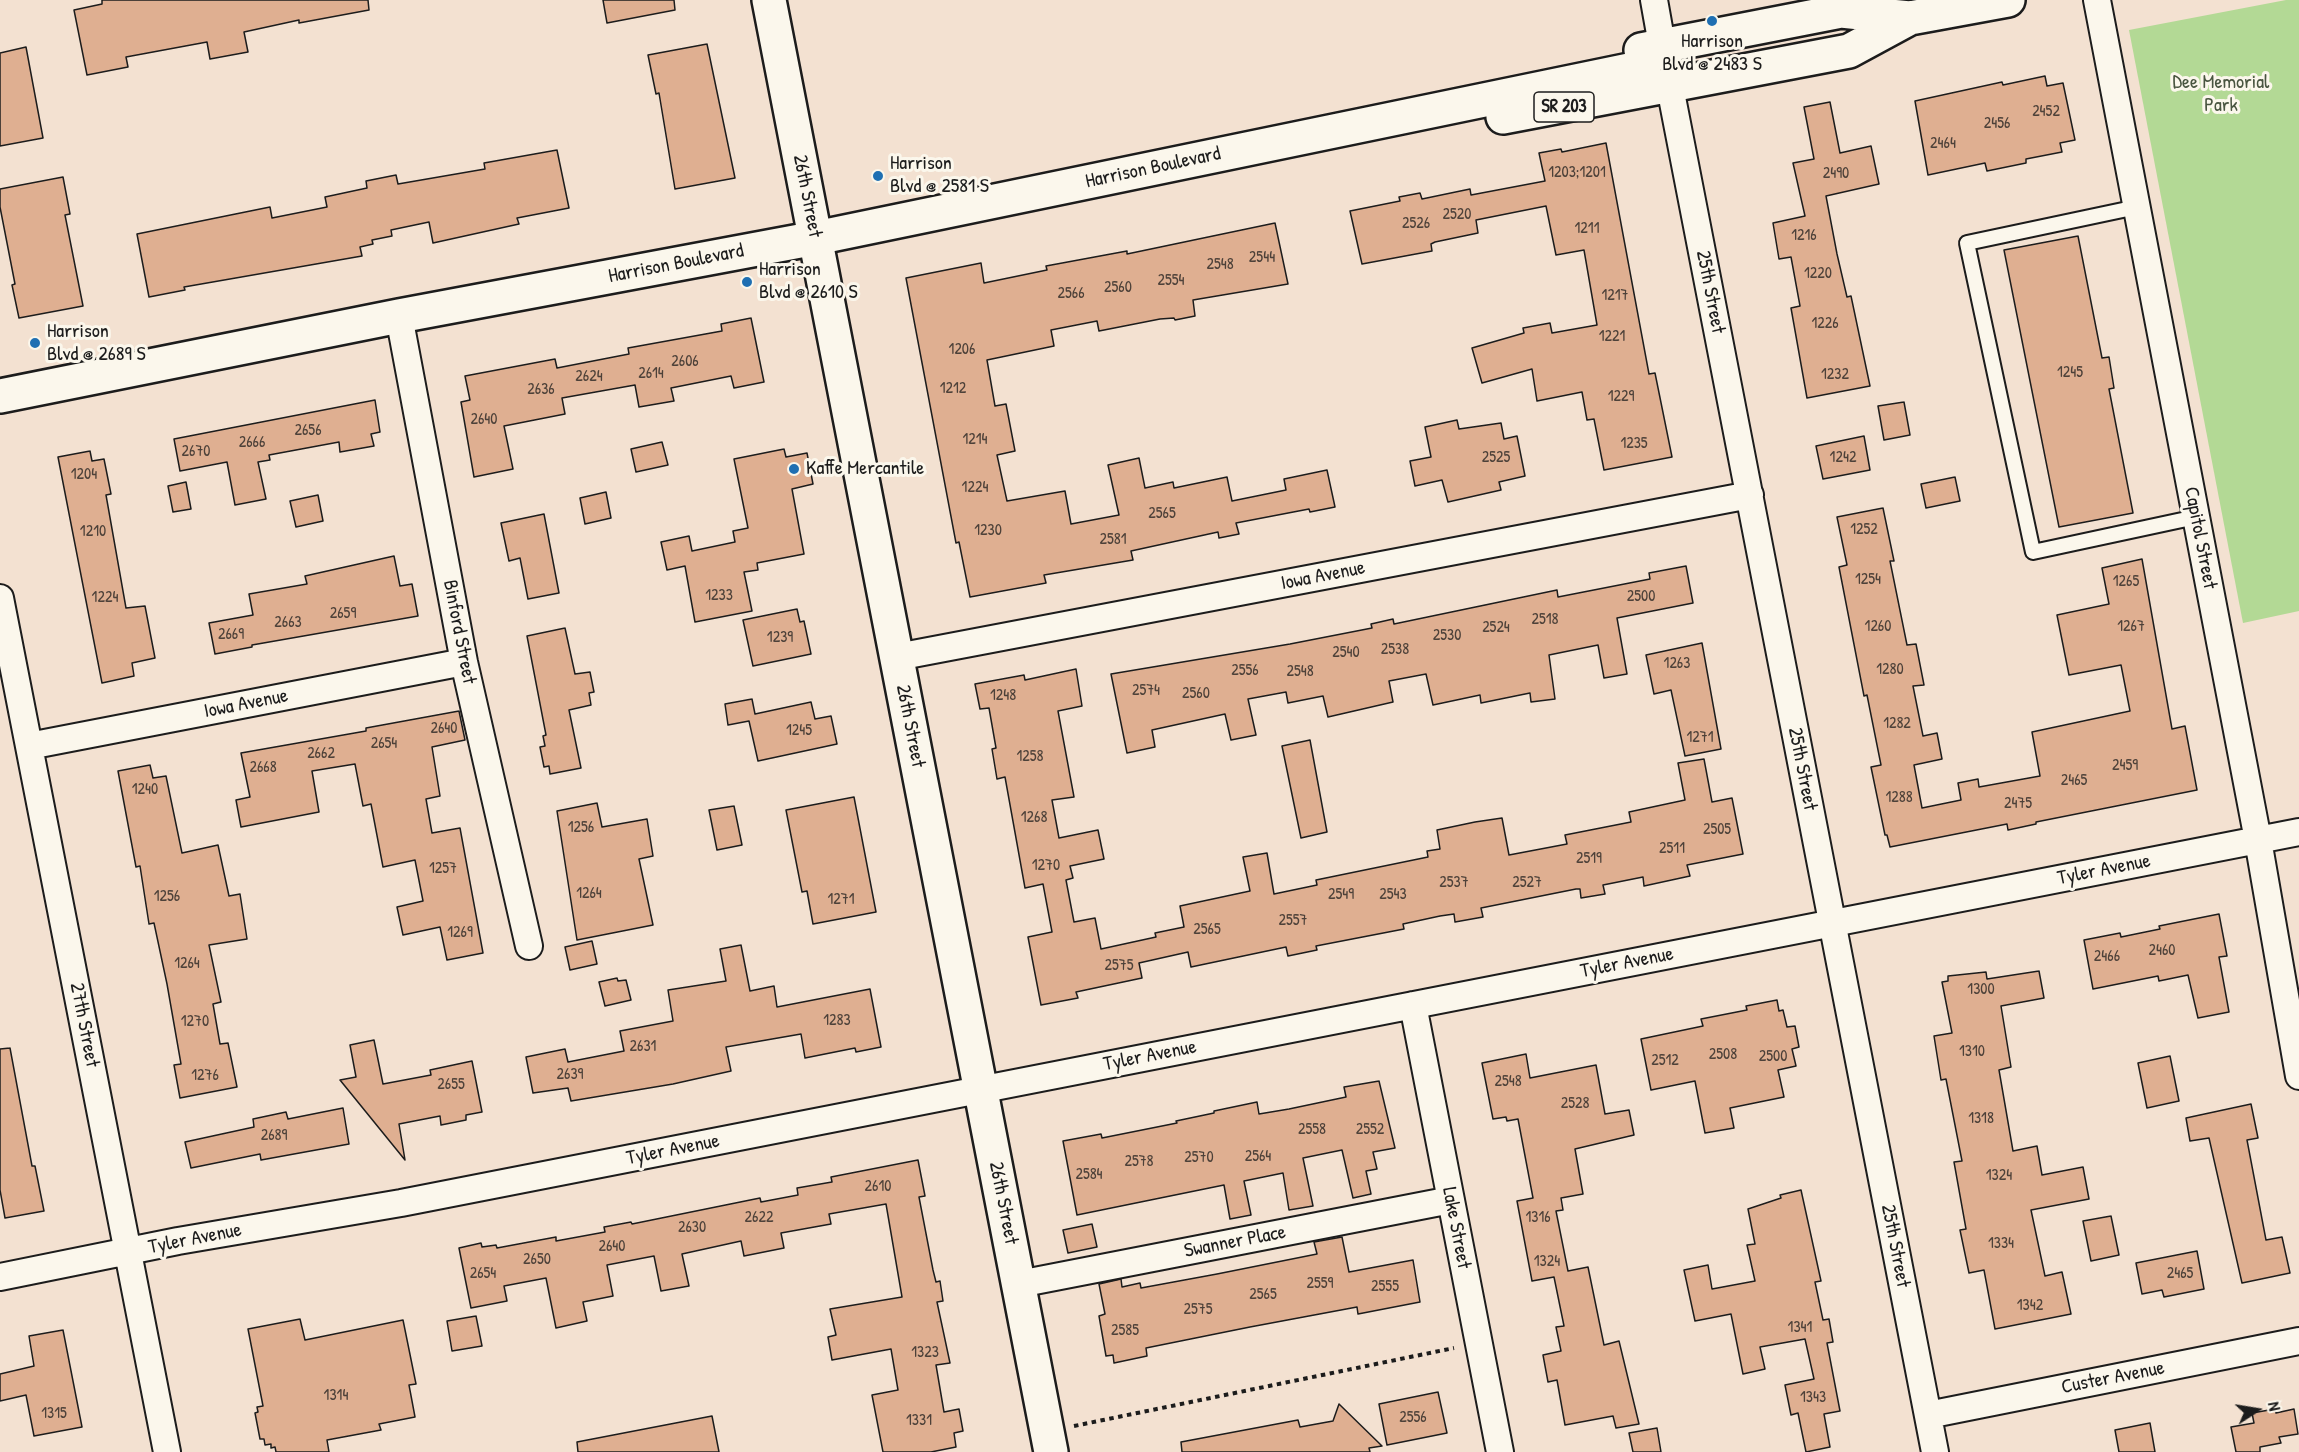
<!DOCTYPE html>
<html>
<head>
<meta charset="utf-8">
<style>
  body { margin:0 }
  #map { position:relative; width:2299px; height:1452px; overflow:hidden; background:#f3e1d1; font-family:"Patrick Hand",sans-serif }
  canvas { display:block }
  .north { position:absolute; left:2227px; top:1380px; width:60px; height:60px; -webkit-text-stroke:4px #fbf7ec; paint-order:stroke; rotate:78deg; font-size:16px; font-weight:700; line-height:24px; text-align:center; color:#1c1c1c }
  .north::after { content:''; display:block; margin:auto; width:21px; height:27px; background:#1c1c1c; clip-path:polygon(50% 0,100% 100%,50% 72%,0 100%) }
</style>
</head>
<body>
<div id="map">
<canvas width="2299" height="1452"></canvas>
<div class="north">N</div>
</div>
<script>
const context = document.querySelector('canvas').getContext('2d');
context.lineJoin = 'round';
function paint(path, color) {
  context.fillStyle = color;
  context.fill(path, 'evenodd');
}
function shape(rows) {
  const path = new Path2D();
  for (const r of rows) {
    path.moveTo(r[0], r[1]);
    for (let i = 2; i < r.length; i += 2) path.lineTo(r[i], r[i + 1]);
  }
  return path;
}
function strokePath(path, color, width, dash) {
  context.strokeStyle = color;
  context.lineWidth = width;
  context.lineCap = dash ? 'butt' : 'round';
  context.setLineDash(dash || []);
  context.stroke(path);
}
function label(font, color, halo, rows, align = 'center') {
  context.font = font + ' "Patrick Hand",sans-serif';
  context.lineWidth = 6;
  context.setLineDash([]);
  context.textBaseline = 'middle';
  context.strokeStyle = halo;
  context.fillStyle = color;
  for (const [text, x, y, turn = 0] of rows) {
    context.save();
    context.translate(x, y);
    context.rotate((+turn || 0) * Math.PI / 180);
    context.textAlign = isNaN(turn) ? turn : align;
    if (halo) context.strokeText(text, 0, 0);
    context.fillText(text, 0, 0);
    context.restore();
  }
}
const green = shape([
  [2286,0,2299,0,2299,611,2243,623,2129,30]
]);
const building = shape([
  [102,0,368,0,369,10,299,23,299,20,244,32,248,52,210,59,207,42,126,57,128,67,87,75,74,10,102,4,102,0],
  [603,0,674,0,675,10,607,23,603,0],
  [707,44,735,178,675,189,659,93,656,94,648,55,707,44],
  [26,47,43,138,0,146,0,53,26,47],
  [2045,76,2047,86,2063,83,2075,140,2060,143,2062,152,2026,159,2026,163,1987,171,1985,163,1928,175,1915,101,2002,82,2003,85,2045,76],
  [1830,102,1840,153,1871,146,1879,184,1826,196,1837,254,1847,297,1851,296,1870,386,1807,398,1791,308,1800,306,1791,257,1779,259,1773,223,1805,216,1793,163,1814,159,1804,107,1830,102],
  [1606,143,1649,374,1655,373,1672,457,1604,470,1594,419,1587,420,1582,392,1537,401,1532,369,1482,383,1472,348,1524,333,1523,328,1550,323,1552,333,1597,325,1584,250,1556,255,1546,206,1476,220,1478,233,1435,242,1431,244,1432,251,1362,264,1350,211,1400,201,1399,197,1420,193,1422,199,1470,189,1471,195,1545,181,1539,153,1561,149,1562,152,1606,143],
  [557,150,569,208,517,218,519,224,433,243,429,222,391,230,392,236,372,240,373,244,360,247,362,256,184,287,185,290,149,297,137,234,270,207,272,218,327,207,325,197,367,188,366,181,396,175,398,184,485,169,484,163,557,150],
  [63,177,70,214,65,215,83,306,19,318,12,285,15,284,0,207,0,189,63,177],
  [1275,223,1288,284,1193,300,1195,316,1175,320,1174,318,1160,319,1099,331,1097,321,1051,330,1054,346,987,360,995,406,1006,404,1015,451,997,455,1007,501,1065,491,1071,524,1119,515,1108,465,1139,458,1145,488,1173,482,1174,488,1227,477,1232,501,1286,490,1284,479,1327,470,1335,507,1310,512,1309,509,1236,523,1239,534,1219,538,1218,532,1131,551,1133,560,1044,575,1046,583,970,597,959,542,956,543,906,278,981,263,984,283,1047,270,1046,266,1127,251,1127,254,1275,223],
  [2078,236,2102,358,2109,357,2114,388,2109,389,2133,513,2059,527,2004,250,2078,236],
  [751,318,764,382,734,388,731,376,671,388,674,401,639,407,635,385,562,398,565,414,504,426,513,469,474,477,461,402,470,400,465,376,555,359,557,368,629,354,628,348,722,331,721,324,751,318],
  [375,400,380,432,371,434,374,446,340,452,339,442,269,455,270,460,258,462,266,499,235,505,227,462,180,471,174,439,375,400],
  [1904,402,1910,435,1884,440,1878,406,1904,402],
  [1457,420,1459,429,1501,423,1504,439,1517,436,1525,476,1499,482,1501,490,1448,502,1442,480,1415,486,1410,461,1431,457,1425,427,1457,420],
  [1864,436,1870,470,1823,479,1816,446,1864,436],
  [662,442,668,465,636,472,631,449,662,442],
  [784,449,786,457,807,453,813,484,792,489,804,554,757,563,758,570,744,572,752,611,695,622,685,566,667,570,661,542,689,536,692,551,735,542,733,531,748,528,734,459,784,449],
  [90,451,92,461,104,459,111,494,106,495,126,608,145,606,155,658,132,663,134,676,102,683,58,457,90,451],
  [1955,477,1960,501,1926,508,1921,484,1955,477],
  [186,482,191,509,173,512,168,486,186,482],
  [606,492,611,518,585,524,580,498,606,492],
  [318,495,323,521,296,527,290,501,318,495],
  [1883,508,1894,561,1890,561,1907,645,1916,644,1924,685,1913,686,1923,736,1937,733,1942,759,1914,765,1922,808,1961,800,1958,783,1978,779,1979,787,2040,776,2032,732,2130,711,2121,665,2069,675,2057,615,2109,604,2102,568,2142,559,2172,729,2185,726,2197,790,2036,822,2036,824,2008,830,2007,824,1890,847,1887,835,1885,835,1871,767,1881,765,1867,695,1864,696,1839,567,1847,565,1837,517,1883,508],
  [544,514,559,593,528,599,520,558,509,561,501,523,544,514],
  [394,556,400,586,412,584,418,616,252,645,252,647,215,654,209,623,253,615,249,594,307,584,305,576,394,556],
  [1686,566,1693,603,1617,618,1627,674,1604,678,1598,645,1549,655,1555,699,1531,702,1530,693,1481,703,1480,695,1433,705,1426,674,1389,681,1393,702,1328,717,1323,696,1288,703,1286,692,1248,699,1256,735,1231,740,1225,714,1152,730,1155,747,1127,753,1111,674,1290,644,1372,628,1371,624,1393,619,1394,624,1557,590,1558,597,1650,579,1649,573,1686,566],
  [797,609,800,622,804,621,811,654,753,666,743,620,797,609],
  [565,628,575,674,590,672,594,692,589,693,591,705,569,710,581,768,550,774,549,766,544,767,540,747,545,746,543,736,546,735,527,636,565,628],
  [1702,643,1721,749,1685,756,1671,690,1654,694,1646,655,1702,643],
  [1076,669,1082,706,1058,711,1074,797,1052,800,1059,838,1098,830,1104,859,1070,866,1073,878,1066,880,1074,922,1095,918,1101,949,1156,937,1155,933,1184,927,1180,906,1250,891,1243,857,1267,853,1274,894,1317,885,1316,880,1428,857,1427,851,1440,849,1437,830,1475,822,1502,818,1509,855,1567,844,1565,835,1631,822,1629,812,1685,800,1678,763,1704,759,1712,802,1732,798,1743,854,1687,865,1690,876,1644,886,1643,877,1603,885,1605,894,1581,898,1580,889,1576,889,1481,908,1483,917,1455,922,1454,914,1440,916,1403,924,1404,929,1316,946,1317,950,1288,956,1286,947,1191,967,1188,952,1139,963,1142,978,1076,992,1078,998,1041,1005,1028,937,1052,932,1043,884,1025,888,1005,777,997,779,992,749,996,748,989,708,980,709,975,684,1024,675,1025,680,1076,669],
  [752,699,755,714,811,702,815,719,831,716,837,744,758,761,749,721,728,725,725,704,752,699],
  [459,711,465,740,432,747,440,796,426,799,432,833,460,828,483,953,447,960,440,927,403,935,397,907,423,901,415,860,383,867,371,804,363,806,355,764,312,771,319,812,241,827,236,800,250,797,241,753,366,731,366,728,459,711],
  [1310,740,1327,832,1301,838,1282,746,1310,740],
  [150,765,153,778,166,776,182,853,218,845,229,896,240,894,247,939,209,945,221,1002,213,1004,220,1044,228,1043,237,1087,180,1098,174,1065,181,1064,167,984,154,923,149,924,140,866,136,867,118,771,150,765],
  [854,797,876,912,813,924,807,891,802,892,786,810,854,797],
  [597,803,602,827,647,819,653,856,639,859,653,925,577,940,557,811,597,803],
  [734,806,742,845,717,850,709,810,734,806],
  [2219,914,2227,956,2219,957,2229,1012,2198,1018,2188,975,2159,981,2158,976,2093,989,2084,940,2120,933,2121,937,2160,929,2159,926,2219,914],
  [592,941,597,964,570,970,565,947,592,941],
  [741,945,750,991,774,986,777,1007,870,989,881,1047,856,1052,855,1048,805,1058,801,1034,726,1047,731,1071,673,1084,571,1101,568,1088,533,1093,526,1057,565,1049,568,1062,624,1051,620,1031,673,1021,668,990,726,981,720,949,741,945],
  [2039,971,2044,998,2001,1006,2011,1067,1999,1070,2013,1151,2037,1146,2042,1175,2083,1167,2089,1199,2031,1210,2045,1276,2062,1272,2071,1314,1995,1329,1984,1270,1969,1273,1960,1230,1966,1229,1954,1162,1962,1161,1946,1079,1941,1080,1934,1036,1952,1033,1942,982,1948,981,1948,976,1986,972,1987,979,2039,971],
  [617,978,618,981,626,980,631,1000,605,1006,599,982,617,978],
  [1777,1000,1779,1011,1783,1010,1787,1027,1795,1026,1799,1047,1792,1049,1796,1066,1778,1070,1784,1097,1730,1108,1734,1128,1705,1133,1695,1081,1651,1090,1641,1039,1703,1026,1701,1019,1747,1010,1746,1006,1777,1000],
  [374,1040,383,1084,431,1075,430,1070,472,1061,482,1112,466,1115,466,1120,441,1125,440,1116,399,1124,405,1160,340,1080,356,1077,350,1045,374,1040],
  [10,1048,32,1166,35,1166,44,1211,5,1218,0,1190,0,1049,10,1048],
  [1526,1054,1530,1078,1596,1065,1605,1114,1629,1110,1634,1135,1575,1149,1583,1194,1561,1198,1563,1210,1556,1211,1568,1271,1588,1267,1604,1345,1619,1341,1639,1424,1616,1428,1613,1416,1565,1425,1557,1380,1548,1382,1543,1355,1561,1351,1556,1327,1564,1326,1554,1277,1532,1281,1517,1201,1533,1198,1518,1119,1507,1121,1506,1117,1493,1119,1482,1063,1526,1054],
  [2170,1056,2179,1101,2147,1108,2138,1063,2170,1056],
  [1379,1081,1395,1148,1373,1152,1377,1169,1366,1171,1371,1194,1353,1198,1342,1150,1303,1158,1313,1206,1289,1210,1283,1173,1244,1181,1251,1215,1230,1219,1224,1185,1077,1215,1063,1141,1101,1134,1102,1138,1177,1123,1176,1121,1214,1113,1214,1111,1257,1102,1259,1114,1289,1109,1346,1097,1344,1087,1379,1081],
  [2251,1104,2258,1138,2247,1140,2266,1240,2282,1237,2290,1273,2242,1283,2209,1138,2190,1141,2186,1118,2251,1104],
  [343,1108,349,1144,261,1160,260,1154,191,1168,185,1142,254,1127,253,1119,286,1112,288,1119,343,1108],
  [918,1160,925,1196,919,1197,933,1270,936,1282,940,1281,943,1301,937,1302,950,1363,936,1365,944,1412,959,1409,963,1431,954,1433,956,1447,931,1452,883,1452,872,1395,898,1390,891,1349,832,1360,828,1337,836,1335,830,1309,902,1297,886,1204,829,1214,831,1224,781,1233,784,1248,744,1256,741,1241,682,1254,689,1286,661,1291,654,1256,607,1265,613,1296,583,1302,587,1321,556,1328,546,1278,504,1286,507,1301,471,1308,459,1248,481,1243,482,1247,496,1245,497,1248,556,1237,556,1241,605,1232,604,1227,631,1222,632,1224,760,1198,761,1202,798,1195,797,1188,832,1182,831,1177,918,1160],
  [1801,1190,1821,1281,1815,1282,1823,1320,1829,1319,1833,1342,1827,1343,1840,1411,1824,1414,1830,1447,1806,1452,1798,1413,1791,1415,1785,1385,1814,1379,1805,1339,1760,1347,1765,1369,1743,1374,1731,1314,1695,1321,1684,1270,1708,1265,1712,1289,1755,1281,1747,1245,1755,1244,1748,1209,1781,1198,1780,1195,1801,1190],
  [2111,1216,2119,1255,2091,1261,2083,1221,2111,1216],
  [1092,1224,1097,1247,1068,1253,1063,1230,1092,1224],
  [1342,1237,1349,1272,1413,1260,1420,1302,1358,1314,1357,1307,1250,1327,1146,1348,1147,1356,1114,1363,1113,1355,1106,1356,1099,1316,1105,1314,1099,1284,1121,1279,1122,1287,1140,1283,1141,1288,1217,1274,1317,1254,1314,1242,1342,1237],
  [2197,1251,2204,1289,2164,1297,2162,1290,2142,1294,2136,1263,2197,1251],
  [476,1316,482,1346,452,1351,447,1321,476,1316],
  [300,1319,305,1340,403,1320,416,1384,409,1385,415,1417,379,1424,381,1430,327,1440,329,1452,276,1452,275,1447,271,1448,271,1444,265,1445,264,1439,260,1439,255,1413,258,1412,257,1407,263,1406,248,1329,300,1319],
  [63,1330,82,1427,34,1436,26,1395,0,1401,0,1374,34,1366,29,1336,63,1330],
  [1438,1392,1447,1433,1387,1445,1379,1404,1438,1392],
  [1339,1404,1382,1446,1369,1448,1370,1452,1182,1452,1181,1442,1298,1420,1300,1427,1333,1421,1339,1404],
  [2275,1409,2276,1413,2294,1409,2298,1434,2279,1437,2281,1443,2260,1447,2260,1452,2236,1452,2231,1427,2254,1423,2252,1413,2275,1409],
  [712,1416,719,1452,578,1452,577,1442,712,1416],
  [2150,1423,2155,1452,2119,1452,2115,1430,2150,1423],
  [1657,1428,1661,1452,1633,1452,1629,1433,1657,1428]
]);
const path = shape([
  [1074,1426,1454,1348]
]);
const service = shape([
  [2137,207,1967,243,2033,552,2196,517]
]);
const minor = shape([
  [1654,0,1662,45],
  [2097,0,2258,840,2299,1076],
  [1670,87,1935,1452],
  [399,316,464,662,529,946],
  [0,598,167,1452],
  [897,657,1750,495],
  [29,746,464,662],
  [1413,1005,1500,1452],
  [0,1277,178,1241,401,1203,2299,832],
  [1019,1284,1451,1200],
  [1928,1415,2299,1341]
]);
const tertiary = shape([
  [769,0,1051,1452]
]);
const primary = shape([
  [1641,50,1841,11,1910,18,2008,0],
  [1503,117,1849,51,1910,18],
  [0,396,399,316,816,238,1639,68,1662,45]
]);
const markers = [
  [1712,21,6,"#1f6fb2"],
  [878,176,6,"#1f6fb2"],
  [747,282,6,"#1f6fb2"],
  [35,343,6,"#1f6fb2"],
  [794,469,6,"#1f6fb2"]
];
const numberNames = [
  ["2452",2046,112],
  ["2456",1997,124],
  ["2464",1943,144],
  ["1203;1201",1577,173],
  ["2490",1836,174],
  ["2520",1457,215],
  ["2526",1416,224],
  ["1211",1587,229],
  ["1216",1804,236],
  ["2544",1262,258],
  ["2548",1220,265],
  ["1220",1818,274],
  ["2554",1171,281],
  ["2560",1118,288],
  ["2566",1071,294],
  ["1217",1615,296],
  ["1226",1825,324],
  ["1221",1612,337],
  ["1206",962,350],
  ["2606",685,362],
  ["1245",2070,373],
  ["2614",651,374],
  ["1232",1835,375],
  ["2624",589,377],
  ["1212",953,389],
  ["2636",541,390],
  ["1229",1621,397],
  ["2640",484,420],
  ["2656",308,431],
  ["1214",975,440],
  ["2666",252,443],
  ["1235",1634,444],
  ["2670",196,452],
  ["2525",1496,458],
  ["1242",1843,458],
  ["1204",84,475],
  ["1224",975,488],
  ["2565",1162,514],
  ["1252",1864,530],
  ["1230",988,531],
  ["1210",93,532],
  ["2581",1113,540],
  ["1254",1868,580],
  ["1265",2126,582],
  ["1233",719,596],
  ["2500",1641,597],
  ["1224",105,598],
  ["2659",343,614],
  ["2518",1545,620],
  ["2663",288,623],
  ["1260",1878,627],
  ["1267",2131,627],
  ["2524",1496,628],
  ["2669",231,635],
  ["2530",1447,636],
  ["1239",780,638],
  ["2538",1395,650],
  ["2540",1346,653],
  ["1263",1677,664],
  ["1280",1890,670],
  ["2556",1245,671],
  ["2548",1300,672],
  ["2574",1146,691],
  ["2560",1196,694],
  ["1248",1003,696],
  ["1282",1897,724],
  ["2640",444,729],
  ["1245",799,731],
  ["1271",1700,738],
  ["2654",384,744],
  ["2662",321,754],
  ["1258",1030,757],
  ["2459",2125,766],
  ["2668",263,768],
  ["2465",2074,781],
  ["1240",145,790],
  ["1288",1899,798],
  ["2475",2018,804],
  ["1268",1034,818],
  ["1256",581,828],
  ["2505",1717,830],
  ["2511",1672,849],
  ["2519",1589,859],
  ["1270",1046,866],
  ["1257",443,869],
  ["2537",1454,883],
  ["2527",1527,883],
  ["1264",589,894],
  ["2549",1341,895],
  ["2543",1393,895],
  ["1256",167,897],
  ["1271",841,900],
  ["2557",1293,921],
  ["2565",1207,930],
  ["1269",460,933],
  ["2460",2162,951],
  ["2466",2107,957],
  ["1264",187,964],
  ["2575",1119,966],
  ["1300",1981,990],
  ["1283",837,1021],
  ["1270",195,1022],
  ["2631",643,1047],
  ["1310",1972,1052],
  ["2508",1723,1055],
  ["2500",1773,1057],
  ["2512",1665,1061],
  ["2639",570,1075],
  ["1276",205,1076],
  ["2548",1508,1082],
  ["2655",451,1085],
  ["2528",1575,1104],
  ["1318",1981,1119],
  ["2558",1312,1130],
  ["2552",1370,1130],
  ["2689",274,1136],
  ["2564",1258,1157],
  ["2570",1199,1158],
  ["2578",1139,1162],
  ["2584",1089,1175],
  ["1324",1999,1176],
  ["2610",878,1187],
  ["2622",759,1218],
  ["1316",1538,1218],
  ["2630",692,1228],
  ["1334",2001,1244],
  ["2640",612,1247],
  ["2650",537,1260],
  ["1324",1547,1262],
  ["2654",483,1274],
  ["2465",2180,1274],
  ["2559",1320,1284],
  ["2555",1385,1287],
  ["2565",1263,1295],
  ["1342",2030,1306],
  ["2575",1198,1310],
  ["1341",1800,1328],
  ["2585",1125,1331],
  ["1323",925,1353],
  ["1314",336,1396],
  ["1343",1813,1398],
  ["1315",54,1414],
  ["2556",1413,1418],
  ["1331",919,1421]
];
const shields = [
  [1564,107,60]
];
const shieldNames = [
  ["SR 203",1564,107]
];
const poiNames = [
  ["Harrison",1712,42,"center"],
  ["Blvd @ 2483 S",1712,65,"center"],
  ["Harrison",890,164],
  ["Blvd @ 2581 S",890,187],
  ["Harrison",759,270],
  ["Blvd @ 2610 S",759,293],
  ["Harrison",47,332],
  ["Blvd @ 2689 S",47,355],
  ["Kaffe Mercantile",806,469]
];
const parkNames = [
  ["Dee Memorial",2221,83],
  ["Park",2221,106]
];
const streetNames = [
  ["Harrison Boulevard",1153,168,-12],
  ["26th Street",807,196,79],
  ["Harrison Boulevard",676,264,-11],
  ["25th Street",1710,292,79],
  ["Capitol Street",2200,538,79],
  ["Iowa Avenue",1323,576,-11],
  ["Binford Street",459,632,79],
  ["Iowa Avenue",246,704,-11],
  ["26th Street",910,726,79],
  ["25th Street",1802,769,79],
  ["Tyler Avenue",2104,870,-11],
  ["Tyler Avenue",1627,963,-11],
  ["27th Street",84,1025,79],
  ["Tyler Avenue",1150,1056,-11],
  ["Tyler Avenue",673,1150,-11],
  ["26th Street",1003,1203,79],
  ["Lake Street",1456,1228,79],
  ["Tyler Avenue",195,1239,-11],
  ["Swanner Place",1235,1242,-11],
  ["25th Street",1895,1246,79],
  ["Custer Avenue",2113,1378,-11]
];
paint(green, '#b3d995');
paint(building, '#dfaf91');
strokePath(building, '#1c1c1c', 1.5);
strokePath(service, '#1c1c1c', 18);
strokePath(minor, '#1c1c1c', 30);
strokePath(tertiary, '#1c1c1c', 38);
strokePath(primary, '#1c1c1c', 38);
strokePath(path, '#1c1c1c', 4, [4.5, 4.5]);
strokePath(service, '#fbf7ec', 14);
strokePath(minor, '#fbf7ec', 26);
strokePath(tertiary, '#fbf7ec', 33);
strokePath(primary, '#fbf7ec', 33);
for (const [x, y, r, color] of markers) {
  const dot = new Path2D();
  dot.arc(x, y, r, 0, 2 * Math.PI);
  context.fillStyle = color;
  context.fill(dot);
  strokePath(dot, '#fbf7ec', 2);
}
label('16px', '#4d4139', null, numberNames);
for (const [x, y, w] of shields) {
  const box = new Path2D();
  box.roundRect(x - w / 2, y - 15, w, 30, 4.5);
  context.fillStyle = '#fbf7ec';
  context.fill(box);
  strokePath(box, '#1c1c1c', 1.5);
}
label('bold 18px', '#1c1c1c', null, shieldNames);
label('20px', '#1c1c1c', '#fbf7ec', poiNames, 'left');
label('20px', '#495540', '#fbf7ec', parkNames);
label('20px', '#1c1c1c', '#fbf7ec', streetNames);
</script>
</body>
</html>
